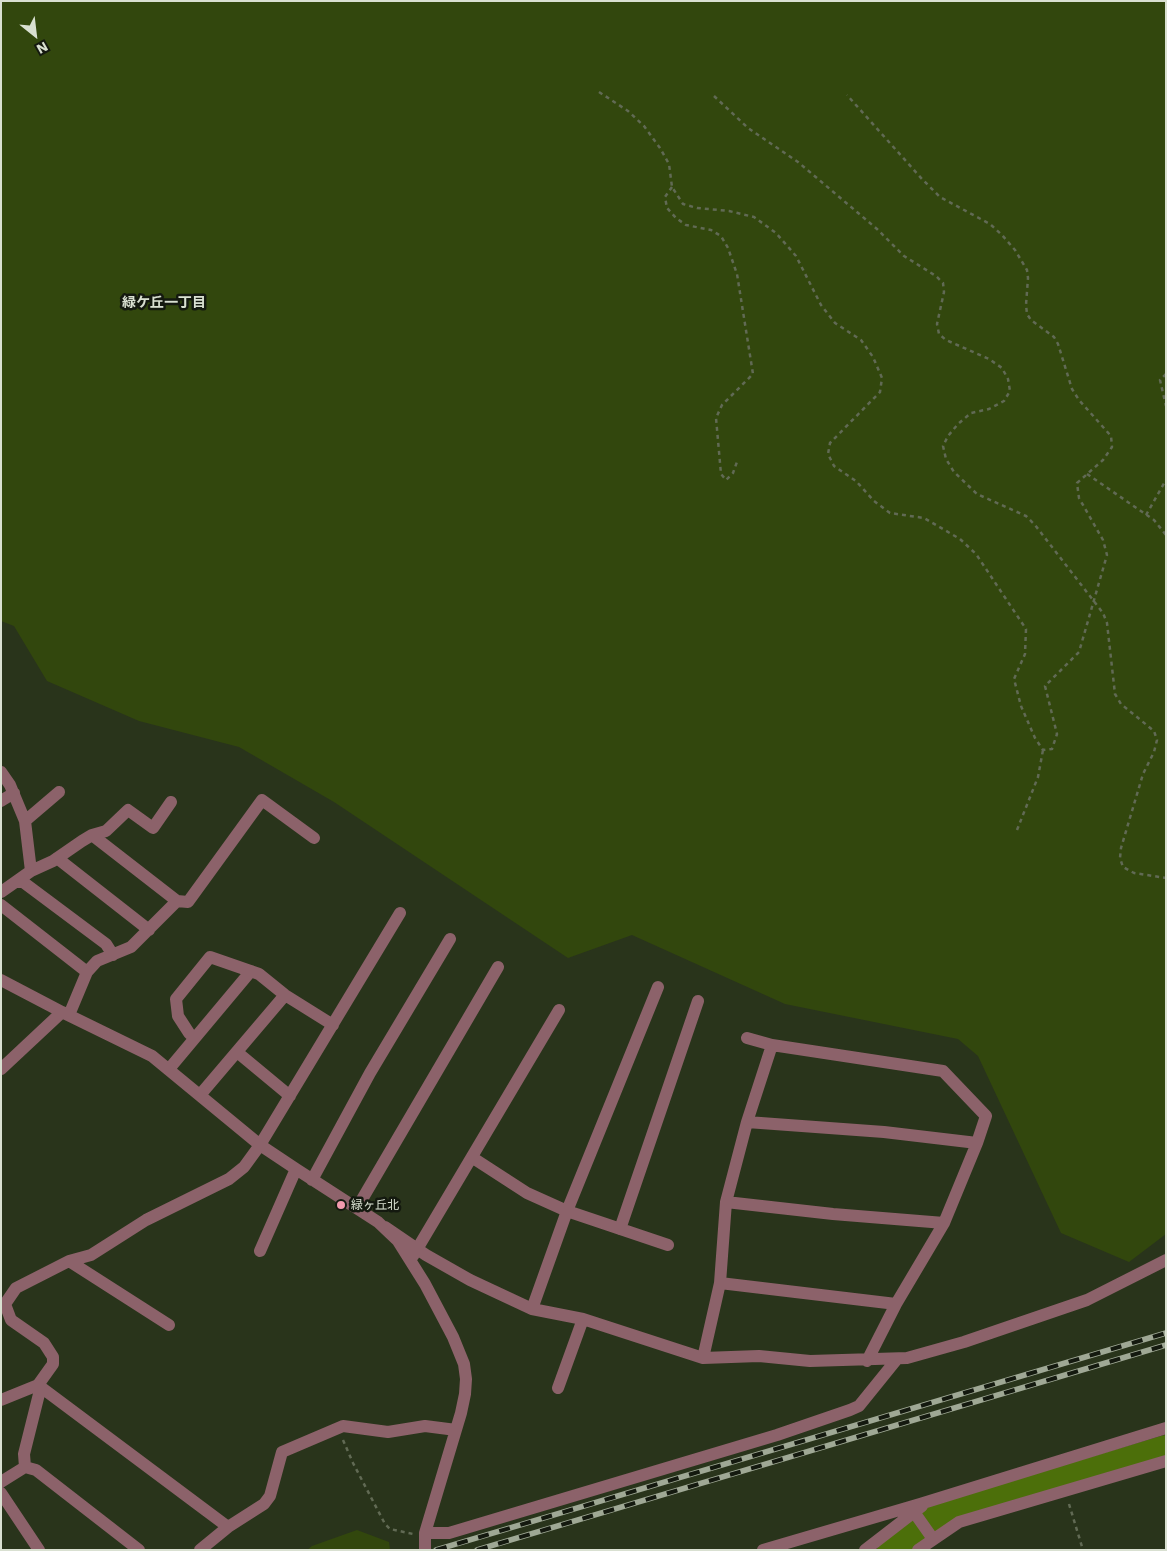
<!DOCTYPE html>
<html>
<head>
<meta charset="utf-8">
<style>
  body { margin:0 }
  #map { position:relative; width:1167px; height:1551px; overflow:hidden; background:#29341b; font-family:"Work Sans",sans-serif }
  canvas { display:block }
  .frame { position:absolute; inset:0; border:2px solid #d9e0d1; pointer-events:none }
  .north { position:absolute; left:10px; top:10px; width:50px; height:50px; -webkit-text-stroke:4px #14190f; paint-order:stroke; rotate:151deg; font-size:14px; font-weight:700; line-height:20px; text-align:center; color:#d9e0d1 }
  .north::after { content:''; display:block; margin:auto; width:18px; height:22px; background:#d9e0d1; clip-path:polygon(50% 0,100% 100%,50% 72%,0 100%) }
</style>
</head>
<body>
<div id="map">
<canvas width="1167" height="1551"></canvas>
<div class="frame"></div>
<div class="north">N</div>
</div>
<script>
const context = document.querySelector('canvas').getContext('2d');
context.lineJoin = 'round';
function paint(path, color) {
  context.fillStyle = color;
  context.fill(path, 'evenodd');
}
function shape(rows) {
  const path = new Path2D();
  for (const r of rows) {
    path.moveTo(r[0], r[1]);
    for (let i = 2; i < r.length; i += 2) path.lineTo(r[i], r[i + 1]);
  }
  return path;
}
function strokePath(path, color, width, dash) {
  context.strokeStyle = color;
  context.lineWidth = width;
  context.lineCap = dash ? 'butt' : 'round';
  context.setLineDash(dash || []);
  context.stroke(path);
}
function label(font, color, halo, rows, align = 'center') {
  context.font = font + ' "Work Sans","Noto Sans JP",sans-serif';
  context.lineWidth = 5;
  context.setLineDash([]);
  context.textBaseline = 'middle';
  context.strokeStyle = halo;
  context.fillStyle = color;
  for (const [text, x, y, turn = 0] of rows) {
    context.save();
    context.translate(x, y);
    context.rotate((+turn || 0) * Math.PI / 180);
    context.textAlign = isNaN(turn) ? turn : align;
    if (halo) context.strokeText(text, 0, 0);
    context.fillText(text, 0, 0);
    context.restore();
  }
}
const green = shape([
  [1,1,1166,1,1166,1234,1129,1262,1061,1233,978,1056,958,1039,785,1004,632,935,568,958,334,802,239,747,139,721,47,681,14,626,1,621],
  [357,1530,389,1542,390,1550,307,1550,312,1546]
]);
const river = shape([
  [890,1550,935,1517,1166,1448]
]);
const path = shape([
  [599,92,628,111,644,126,660,148,669,164,672,187,683,204,697,208,729,211,754,217,776,233,796,256,821,305,835,323,861,340,873,357,882,378,880,392,830,443,828,454,834,466,856,481,874,501,890,513,924,518,960,539,976,554,1026,629,1025,654,1014,679,1021,706,1035,738,1043,750,1052,749,1057,734,1045,686,1079,652,1107,555,1103,540,1079,498,1077,483,1103,460,1112,447,1111,436,1079,400,1072,389,1058,344,1054,337,1031,320,1027,314,1026,305,1028,278,1027,270,1015,250,1002,235,990,224,940,197,922,179,847,95],
  [714,96,748,128,798,162,877,229,904,256,936,276,943,283,944,292,937,324,939,334,946,340,989,359,1002,368,1008,379,1010,391,1004,401,989,409,971,413,958,424,948,436,943,446,946,459,954,472,977,494,1026,516,1035,525,1103,613,1107,623,1115,694,1121,704,1154,731,1157,740,1154,752,1143,774,1121,848,1120,858,1123,867,1134,873,1166,878],
  [672,187,665,197,667,208,676,218,686,225,711,230,721,236,728,248,737,274,753,374,722,405,716,418,721,474,726,480,733,473,738,459],
  [1166,374,1160,380,1166,406],
  [1087,474,1154,520,1166,535],
  [1146,515,1166,480],
  [1017,830,1038,777,1043,750],
  [343,1440,353,1463,385,1524,390,1529,413,1534],
  [1069,1504,1083,1550]
]);
const minor = shape([
  [1,772,10,785,25,821,31,871],
  [1,801,14,793],
  [25,821,59,792],
  [92,835,177,901],
  [57,858,149,930],
  [17,882,23,882,106,944,113,955],
  [1,892,31,871,53,861,82,841,92,835,106,831,128,810,153,828,171,802],
  [1,905,87,972],
  [1,980,62,1012,152,1056,260,1145,296,1169,378,1222,398,1241,425,1284,453,1337,464,1364,466,1379,465,1394,461,1413,425,1533,425,1550],
  [69,1015,87,972,97,961,131,947,177,901,188,902,262,800,314,838],
  [194,1038,189,1033,178,1016,176,999,210,957,259,974,285,995,333,1025],
  [747,1038,772,1045],
  [237,1052,290,1096],
  [1,1069,62,1012],
  [169,1069,251,971],
  [200,1095,285,995],
  [747,1122,884,1132,977,1143],
  [473,1158,527,1193,567,1211,668,1245],
  [312,1180,370,1073,450,939],
  [726,1202,833,1214,944,1223],
  [357,1208,498,967],
  [385,1227,426,1255,470,1280,532,1309,583,1319,703,1358,759,1356,810,1361,907,1358,964,1342,1087,1300,1166,1260],
  [620,1229,698,1001],
  [260,1251,296,1169],
  [413,1256,559,1010],
  [69,1261,169,1325],
  [720,1283,896,1304],
  [532,1309,567,1211,658,987],
  [703,1358,720,1283,726,1202,747,1122,772,1045,943,1071,986,1116,977,1143,944,1223,896,1304,867,1361],
  [558,1388,583,1319],
  [1,1400,38,1385,228,1527],
  [25,1467,24,1454,39,1394,38,1385,53,1364,53,1357,44,1343,11,1320,5,1304,16,1288,69,1261,91,1255,146,1220,229,1179,244,1167,260,1145,400,913],
  [1,1482,25,1467,36,1470,139,1550],
  [1,1493,39,1550],
  [914,1512,933,1539],
  [425,1533,449,1533,777,1435,850,1410,859,1406,897,1359],
  [200,1550,228,1527,264,1504,270,1496,282,1452,343,1426,388,1432,425,1426,456,1430],
  [763,1550,920,1504,1166,1428],
  [865,1550,922,1506],
  [918,1550,959,1522,1166,1461]
]);
const rail = shape([
  [436,1550,1166,1333],
  [477,1550,1166,1345]
]);
const markers = [
  [341,1205,5,"#f29aad"]
];
const poiNames = [
  ["緑ヶ丘北",351,1205]
];
const neighbourhoodNames = [
  ["緑ケ丘一丁目",164,303]
];
paint(green, '#32470d');
strokePath(river, '#4c6f0a', 26);
strokePath(path, '#616a54', 2.5, [4, 4]);
strokePath(minor, '#8c626a', 12);
strokePath(rail, '#9fa895', 5.5);
strokePath(rail, '#14190f', 4, [11]);
for (const [x, y, r, color] of markers) {
  const dot = new Path2D();
  dot.arc(x, y, r, 0, 2 * Math.PI);
  context.fillStyle = color;
  context.fill(dot);
  strokePath(dot, '#14190f', 2);
}
label('12px', '#d9e0d1', '#14190f', poiNames, 'left');
label('bold 14px', '#d9e0d1', '#14190f', neighbourhoodNames);
</script>
</body>
</html>
